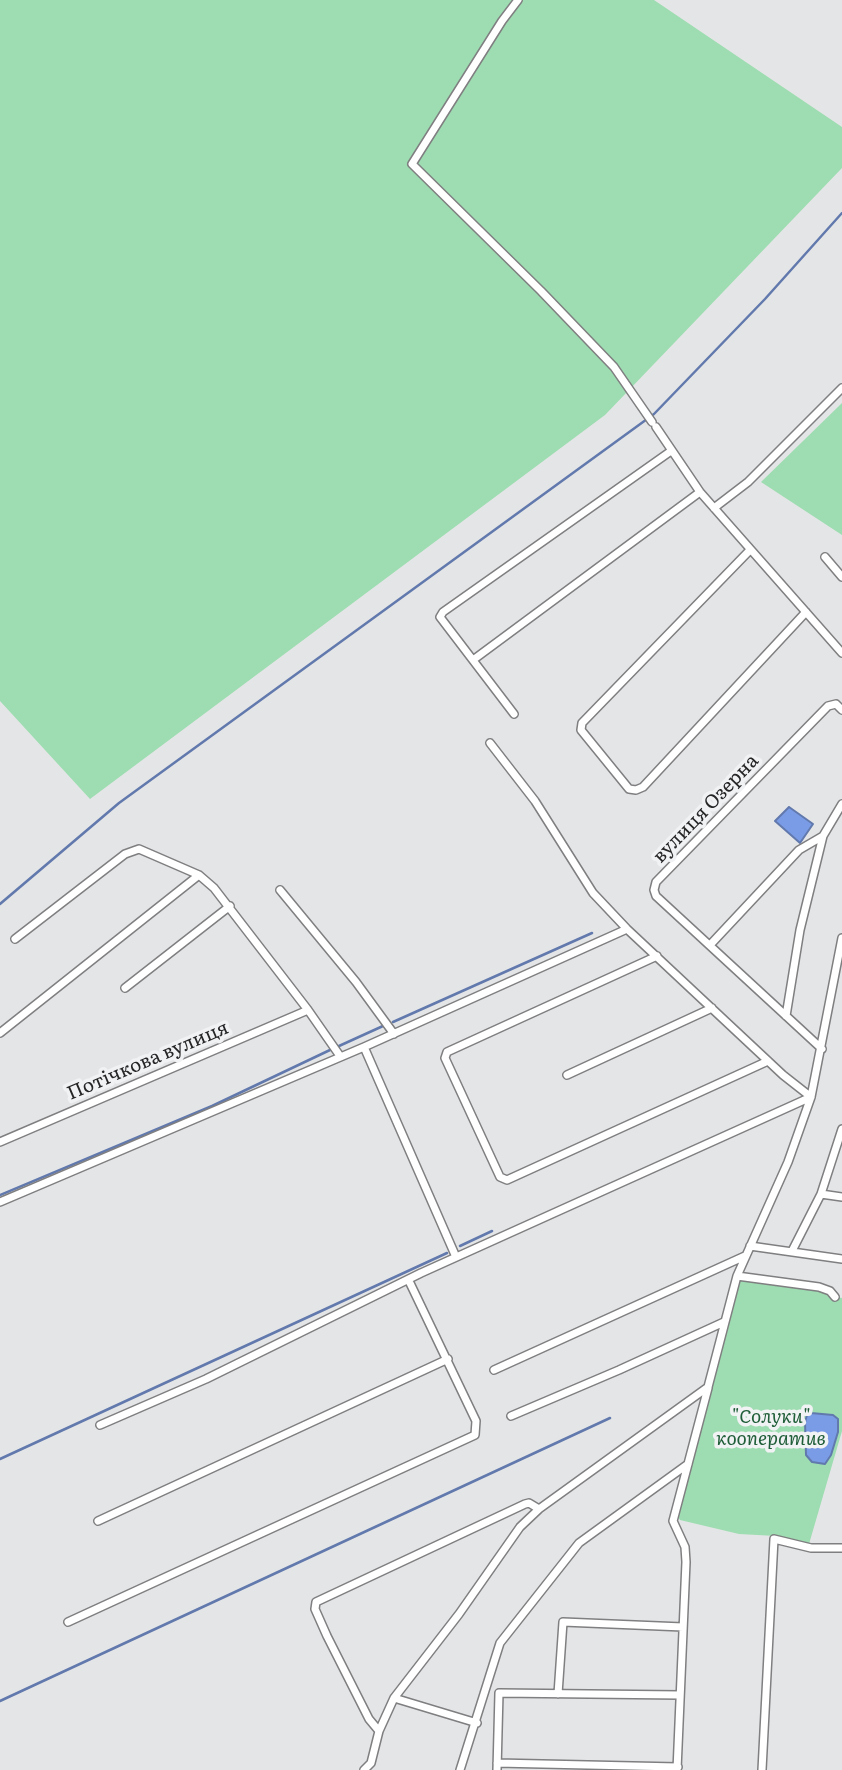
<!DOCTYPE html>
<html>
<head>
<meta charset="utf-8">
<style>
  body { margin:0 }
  canvas { display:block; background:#e4e5e6 }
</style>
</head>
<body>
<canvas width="842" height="1770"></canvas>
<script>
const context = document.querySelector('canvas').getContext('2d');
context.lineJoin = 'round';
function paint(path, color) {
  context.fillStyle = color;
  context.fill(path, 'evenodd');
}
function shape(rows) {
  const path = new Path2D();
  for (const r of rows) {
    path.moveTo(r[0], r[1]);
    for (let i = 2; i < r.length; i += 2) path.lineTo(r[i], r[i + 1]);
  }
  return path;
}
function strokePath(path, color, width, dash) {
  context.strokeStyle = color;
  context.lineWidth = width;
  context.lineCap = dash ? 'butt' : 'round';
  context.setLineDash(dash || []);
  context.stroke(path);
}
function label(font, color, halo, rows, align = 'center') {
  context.font = font + ' Literata,serif';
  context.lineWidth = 7;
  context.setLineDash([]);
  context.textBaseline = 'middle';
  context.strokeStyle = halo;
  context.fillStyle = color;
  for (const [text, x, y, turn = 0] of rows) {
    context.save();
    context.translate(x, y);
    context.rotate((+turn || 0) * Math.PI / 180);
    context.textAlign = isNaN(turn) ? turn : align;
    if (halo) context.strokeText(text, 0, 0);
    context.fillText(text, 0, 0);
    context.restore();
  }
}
const green = shape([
  [0,0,654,0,842,127,842,168,605,415,90,799,0,701],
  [842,403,842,535,761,482],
  [737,1276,824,1291,835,1297,842,1298,842,1431,809,1544,776,1536,739,1534,680,1520,678,1517,730,1310,739,1281]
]);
const water = shape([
  [789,807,813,824,800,843,775,821,789,807],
  [811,1413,833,1415,838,1419,838,1432,831,1455,825,1464,812,1462,806,1455,805,1422,807,1415,811,1413]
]);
const stream = shape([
  [0,904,119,803,654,414,765,299,842,213],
  [393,1022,592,933],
  [339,1046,383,1026],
  [0,1195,212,1106,330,1050],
  [460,1246,492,1231],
  [0,1459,447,1253],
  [0,1701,610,1418]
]);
const street = shape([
  [518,0,502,21,412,164,541,291,614,367,652,422],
  [656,427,700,492,842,653],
  [714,508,748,482,842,388],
  [750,550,582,723,581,730,629,789,636,790,643,787,806,612],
  [825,557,842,577],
  [473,660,700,492],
  [514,714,440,617,443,612,671,451],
  [280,890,356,982,394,1034],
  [15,939,125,854,139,849,199,875,214,888,308,1010,340,1056],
  [710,945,799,850,823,836,842,804],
  [657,956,447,1052,445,1058,500,1177,507,1180,768,1061],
  [125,988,230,906],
  [786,1016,800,930,823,836],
  [0,1033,199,875],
  [364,1047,456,1257],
  [822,1049,656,896,654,890,656,882,828,706,836,704,842,710],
  [567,1075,712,1008],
  [0,1142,308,1010],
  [821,1194,842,1197],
  [0,1202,364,1047,627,929],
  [750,1246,842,1259],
  [792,1251,821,1194,842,1129],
  [737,1276,819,1287,830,1291,835,1297],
  [494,1370,745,1256],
  [511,1416,619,1370,724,1322],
  [100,1425,206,1379,421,1273,811,1097,783,1075,627,929,593,893,535,801,490,743],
  [98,1521,448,1359],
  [68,1622,475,1435,476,1421,409,1281],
  [558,1694,563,1622,683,1627],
  [394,1698,477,1723],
  [379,1731,369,1719,327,1636,315,1609,316,1602,525,1504,529,1503,539,1509],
  [497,1763,678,1767],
  [364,1770,371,1763,379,1731,394,1698,459,1614,520,1527,539,1509,708,1387,737,1276,788,1162,811,1097,842,938],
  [460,1770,500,1643,579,1543,688,1464],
  [497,1770,499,1693,680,1695],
  [677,1770,686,1562,685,1547,673,1521,708,1388],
  [762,1770,774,1539,811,1548,842,1548]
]);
const streetNames = [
  ["вулиця Озерна",706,809,-46],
  ["Потічкова вулиця",148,1061,-23]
];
const parkNames = [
  ["\"Солуки\"",771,1417],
  ["кооператив",771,1439]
];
paint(green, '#9eddb1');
paint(water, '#7a9ce6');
strokePath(water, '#6179ad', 2);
strokePath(stream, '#6179ad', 2.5);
strokePath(street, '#7f7f81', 10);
strokePath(street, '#fff', 7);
label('19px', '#262627', '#f1f2f4', streetNames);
label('italic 19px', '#205e39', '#f1f2f4', parkNames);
</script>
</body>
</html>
